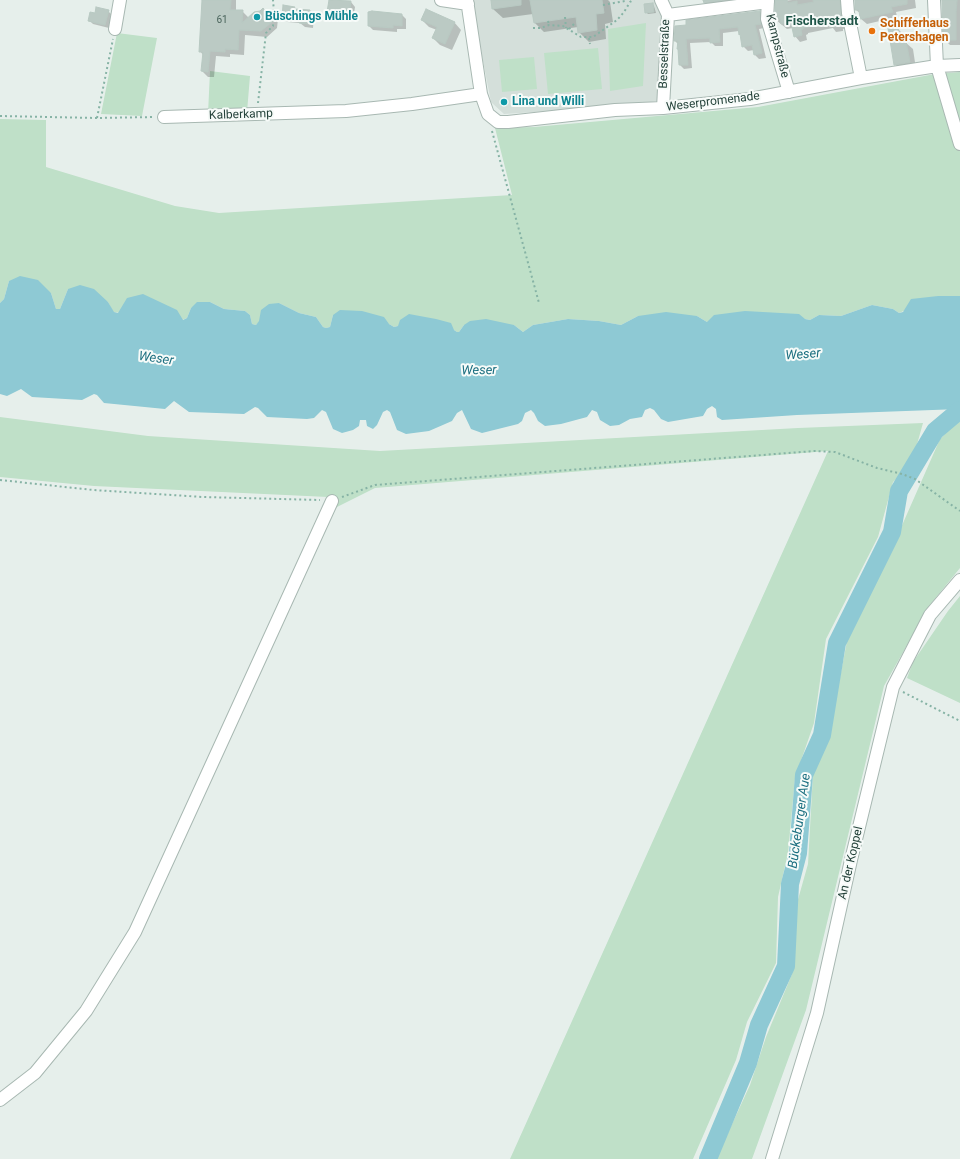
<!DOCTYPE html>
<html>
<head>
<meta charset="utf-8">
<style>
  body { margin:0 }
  canvas { display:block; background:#e6efeb }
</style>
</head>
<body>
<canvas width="960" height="1159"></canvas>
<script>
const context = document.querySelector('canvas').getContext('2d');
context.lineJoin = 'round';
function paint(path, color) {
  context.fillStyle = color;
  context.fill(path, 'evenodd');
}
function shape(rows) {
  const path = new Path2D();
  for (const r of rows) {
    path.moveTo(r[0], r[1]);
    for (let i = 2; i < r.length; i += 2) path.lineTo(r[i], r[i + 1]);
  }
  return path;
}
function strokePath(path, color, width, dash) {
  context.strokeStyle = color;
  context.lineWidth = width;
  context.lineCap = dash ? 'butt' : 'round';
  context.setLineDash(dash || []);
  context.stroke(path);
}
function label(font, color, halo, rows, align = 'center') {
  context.font = font + ' Roboto,sans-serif';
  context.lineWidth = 4;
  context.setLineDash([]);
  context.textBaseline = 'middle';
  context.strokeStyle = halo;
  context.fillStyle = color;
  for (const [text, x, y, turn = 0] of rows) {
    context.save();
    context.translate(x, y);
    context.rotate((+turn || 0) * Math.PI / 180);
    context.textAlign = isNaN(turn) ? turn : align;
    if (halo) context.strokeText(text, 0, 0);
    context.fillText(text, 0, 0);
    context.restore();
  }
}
const built = shape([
  [471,0,656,0,664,21,662,106,611,107,504,114,491,102]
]);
const green = shape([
  [646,23,643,86,610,91,608,29],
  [117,33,157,38,142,116,101,114],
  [598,48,602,89,548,94,544,53],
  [534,57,537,89,502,92,499,60],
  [210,71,250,76,247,112,208,114],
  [960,72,960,296,938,296,899,313,893,309,872,305,841,316,819,315,810,320,805,319,707,322,697,316,638,316,621,325,599,321,568,319,533,325,523,332,514,325,464,325,459,332,457,332,454,330,398,326,394,327,389,324,333,315,330,327,326,328,323,327,316,317,299,313,279,303,256,325,252,324,250,315,245,311,224,309,210,302,191,308,187,318,182,320,113,312,108,302,68,289,60,309,56,309,51,293,9,281,4,299,0,303,0,119,46,120,46,167,175,206,219,213,512,195,495,128,534,127,758,107,935,74],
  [0,417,148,436,380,451,798,428,923,423,916,448,902,474,893,482,878,537,826,639,814,723,795,778,788,853,778,897,776,963,747,1022,736,1060,693,1159,510,1159,828,451,375,488,335,508,328,497,94,486,0,477],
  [958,421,960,422,960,568,929,606,884,686,806,1010,752,1159,716,1159,750,1085,766,1037,792,974,797,903,808,864,813,774,829,734,847,641,885,564,940,439],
  [960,596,960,703,907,678,913,662,948,611]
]);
const water = shape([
  [20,276,38,280,51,293,56,309,60,309,68,289,80,285,94,289,108,302,114,312,118,313,127,298,143,294,177,310,183,320,187,318,191,308,197,302,210,302,224,309,245,311,250,315,252,324,256,325,259,321,261,310,269,304,279,303,299,313,316,317,323,327,326,328,330,327,333,315,340,310,362,311,384,317,389,324,394,327,398,326,400,320,409,314,436,319,451,323,454,330,457,332,459,332,464,325,470,321,486,319,514,325,523,332,533,325,568,319,599,321,621,325,638,316,666,312,697,316,707,322,714,315,745,311,799,314,805,319,810,320,819,315,841,316,872,305,893,309,899,313,903,312,911,299,938,296,960,296,960,409,797,415,722,420,717,417,716,409,712,406,707,409,703,416,668,422,661,419,654,410,650,408,645,410,642,417,630,419,619,425,610,426,600,420,597,412,592,410,587,417,561,424,545,426,538,421,534,413,531,410,525,413,522,421,518,424,482,433,471,429,462,410,457,413,452,421,429,431,406,434,397,430,390,412,387,410,383,412,377,425,373,429,367,426,366,420,360,420,359,426,353,430,342,433,333,429,326,412,322,410,314,418,307,419,267,417,258,408,255,407,244,414,189,412,174,401,165,409,104,403,97,395,94,394,82,400,32,397,21,389,7,396,0,394,0,303,4,299,9,281]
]);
const shadow = shape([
  [203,0,236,0,236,11,242,11,248,17,248,19,267,13,272,13,278,19,277,28,267,37,245,35,244,55,230,54,230,57,216,56,214,77,208,77,202,71,203,55,200,51],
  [330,0,351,2,355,7,353,20,333,16,328,12],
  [492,0,608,0,610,2,613,22,605,24,606,39,589,42,579,32,578,27,544,32,534,22,533,14,503,18,493,9],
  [704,0,771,0,711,9,705,2],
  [792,0,847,0,847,28,843,29,843,31,836,32,833,28,808,33,808,34,806,35,807,40,800,42,795,36,793,28,787,29,776,20,776,2],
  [855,0,915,0,916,8,896,12,897,17,867,24,861,19,861,14,856,10],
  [944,0,960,0,960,45,950,45,944,39],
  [652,4,654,6,656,13,648,14,646,12],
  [294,8,296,10,309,11,314,15,313,28,305,27,300,23,287,22,283,17],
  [108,11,111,14,109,28,93,24,90,21,96,14],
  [760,12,764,16,764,28,759,29,766,58,759,59,755,55,754,50,748,51,743,46,742,36,739,31,723,33,723,46,715,46,711,42,690,43,692,68,684,69,680,65,678,44,675,41,676,27,687,26],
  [369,13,402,15,406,19,406,29,397,29,397,32,373,30,369,26],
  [422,20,454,22,461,30,452,50,440,45,433,38,437,30,429,27],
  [897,28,904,35,905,42,913,49,916,69,902,71,895,64]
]);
const river = shape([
  [708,1159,748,1063,759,1025,786,966,790,884,798,853,804,775,822,735,837,643,892,532,899,491,935,431,960,410]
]);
const building = shape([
  [202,0,231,0,230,10,243,10,242,23,254,12,260,11,263,8,267,12,273,12,272,22,261,31,239,30,238,50,225,49,225,52,210,51,208,72,201,71,203,52,199,52,202,0],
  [329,0,351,1,349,16,327,12,329,0],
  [491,0,521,0,521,5,492,9,491,0],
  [530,0,602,0,604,13,596,14,597,30,578,33,576,17,534,23,530,0],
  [703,0,725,0,704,3,703,0],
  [775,0,787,0,788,3,797,1,797,5,814,2,813,0,840,0,842,23,838,24,839,26,830,27,829,23,803,28,803,29,801,30,802,35,794,37,791,23,781,24,780,19,775,20,775,0],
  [855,0,907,0,907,4,891,7,893,12,860,19,859,10,855,10,855,0],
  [942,0,957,0,956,12,956,40,943,40,942,0],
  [653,3,654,12,645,13,644,4,653,3],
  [283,5,295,7,294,9,310,10,309,24,299,23,299,19,282,17,283,5],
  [96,7,109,10,105,25,88,21,90,12,95,13,96,7],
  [426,9,455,22,445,44,432,38,437,27,421,20,426,9],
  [372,11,402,14,402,26,393,25,393,28,368,26,368,12,372,11],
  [760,11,761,24,755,25,762,53,754,55,752,45,742,47,740,34,739,35,738,27,719,29,720,42,710,43,710,38,686,39,688,65,679,65,678,49,677,49,678,41,674,41,675,26,686,25,686,20,760,11],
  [898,27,900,42,906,41,910,62,894,65,888,28,898,27]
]);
const path = shape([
  [603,5,625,1],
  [565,17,566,28],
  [548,21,549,25],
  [533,28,541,28,549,25,563,26,581,37,593,37,617,20,624,12,630,2,633,0],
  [569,29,576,22],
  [589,38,590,44],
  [258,103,266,33,273,26,274,12,273,0],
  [0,116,97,118,155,117],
  [97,118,113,39],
  [492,131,539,303],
  [0,480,93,490,203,497,320,500],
  [342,497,375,485,814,451,835,452,877,468,902,474,915,479,960,511],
  [903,692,960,721]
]);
const minor = shape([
  [441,0,468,4],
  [467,0,481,94,488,114,498,122,508,122,615,110,663,108,750,99,861,78,937,66,960,65],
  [661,0,668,15,663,108],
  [768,0,767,19,789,92],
  [847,0,848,13,861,78],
  [934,0,937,66,960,144],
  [668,15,768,2],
  [115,29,120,0],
  [164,117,346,111,412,104,481,94],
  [0,1100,35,1073,86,1011,135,932,332,501],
  [772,1159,817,1013,851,860,893,687,930,615,960,580]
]);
const markers = [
  [257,17,4,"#0f9aa8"],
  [872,31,4,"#e8710a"],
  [504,102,4,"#0f9aa8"]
];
const numberNames = [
  ["61",222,20]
];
const cultureNames = [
  ["Büschings Mühle",265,17],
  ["Lina und Willi",512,102]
];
const foodNames = [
  ["Schifferhaus",880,24],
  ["Petershagen",880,38]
];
const streetNames = [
  ["Kampstraße",777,46,76],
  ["Besselstraße",665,54,-88],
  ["Weserpromenade",713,102,-7],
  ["Kalberkamp",241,115,-2],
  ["An der Koppel",851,863,-77]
];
const neighbourhoodNames = [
  ["Fischerstadt",822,22]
];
const waterNames = [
  ["Weser",803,355,-4],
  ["Weser",156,359,8],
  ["Weser",479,371,-1],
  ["Bückeburger Aue",800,821,-82]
];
paint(built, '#d4dfda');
paint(green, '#bfe0c8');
paint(water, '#8ec9d4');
paint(shadow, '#0003');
strokePath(river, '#8ec9d4', 18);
paint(building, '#bbcac4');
strokePath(building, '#b8c9c2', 1);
strokePath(minor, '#a8b8b2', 14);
strokePath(path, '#86b3a5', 2, [2, 3]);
strokePath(minor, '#fff', 12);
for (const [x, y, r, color] of markers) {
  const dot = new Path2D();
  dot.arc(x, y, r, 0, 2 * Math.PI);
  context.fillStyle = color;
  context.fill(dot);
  strokePath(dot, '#f7fbf9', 1.5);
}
label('10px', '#4a645c', null, numberNames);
label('bold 12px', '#0d838f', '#f7fbf9', cultureNames, 'left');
label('bold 12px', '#c56008', '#f7fbf9', foodNames, 'left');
label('12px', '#24423a', '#f7fbf9', streetNames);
label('bold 13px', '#1f5548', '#f7fbf9', neighbourhoodNames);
label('italic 13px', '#1c6f80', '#f7fbf9', waterNames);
</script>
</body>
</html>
